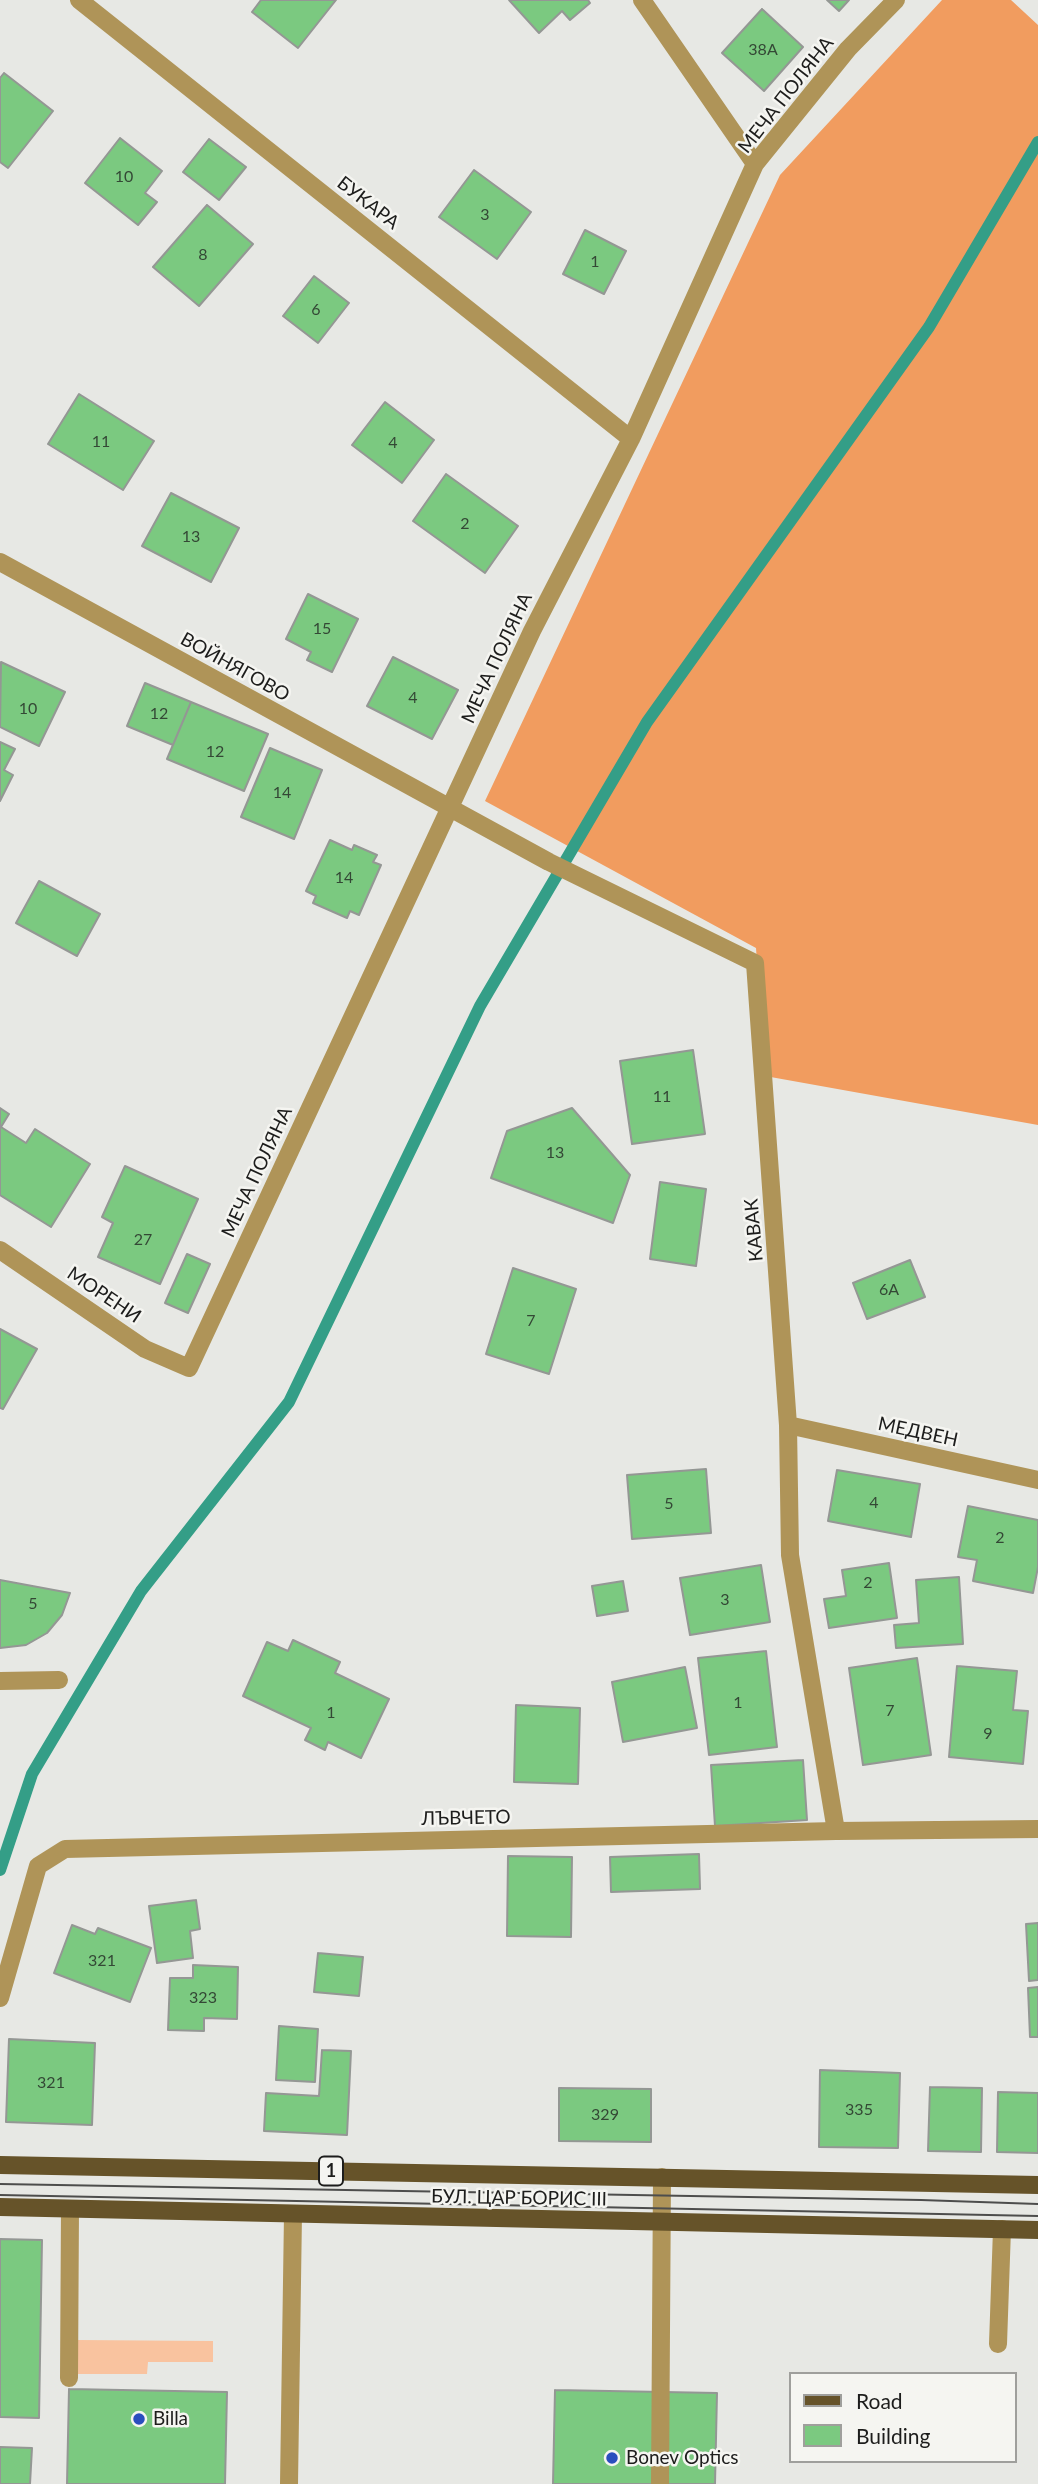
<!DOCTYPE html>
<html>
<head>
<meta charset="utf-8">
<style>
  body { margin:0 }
  #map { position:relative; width:1038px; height:2484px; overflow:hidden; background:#e7e8e4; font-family:Lato,sans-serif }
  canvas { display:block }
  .legend { position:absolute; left:789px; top:2372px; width:228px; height:91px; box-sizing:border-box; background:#f5f5f1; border:2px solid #9f9f9c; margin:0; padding:9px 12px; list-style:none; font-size:21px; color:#1d1d1c }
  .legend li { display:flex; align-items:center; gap:14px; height:35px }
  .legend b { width:35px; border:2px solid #9f9f9c }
</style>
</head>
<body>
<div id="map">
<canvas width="1038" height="2484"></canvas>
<ul class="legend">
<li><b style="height:9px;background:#665329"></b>Road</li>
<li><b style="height:19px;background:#7bc980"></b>Building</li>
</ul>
</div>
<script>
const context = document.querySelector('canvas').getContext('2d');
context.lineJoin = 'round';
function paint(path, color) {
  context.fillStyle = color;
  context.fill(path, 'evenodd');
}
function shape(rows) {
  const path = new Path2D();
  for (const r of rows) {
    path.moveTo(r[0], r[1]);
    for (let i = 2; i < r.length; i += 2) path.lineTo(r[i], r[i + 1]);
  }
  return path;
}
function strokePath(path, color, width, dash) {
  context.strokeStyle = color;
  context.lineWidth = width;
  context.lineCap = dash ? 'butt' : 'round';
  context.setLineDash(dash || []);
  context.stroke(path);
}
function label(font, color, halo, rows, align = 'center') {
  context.font = font + ' Lato,sans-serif';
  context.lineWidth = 5;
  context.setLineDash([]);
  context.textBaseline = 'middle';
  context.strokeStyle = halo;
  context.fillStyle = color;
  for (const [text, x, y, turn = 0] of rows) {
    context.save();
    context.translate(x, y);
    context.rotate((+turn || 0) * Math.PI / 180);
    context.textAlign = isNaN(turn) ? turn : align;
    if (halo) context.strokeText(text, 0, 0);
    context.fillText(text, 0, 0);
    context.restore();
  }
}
const green = shape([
  [77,2340,213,2341,213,2362,148,2362,147,2374,77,2374]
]);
const forest = shape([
  [942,0,1011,0,1038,25,1038,1125,765,1076,756,948,485,801,780,175]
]);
const stream = shape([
  [0,1870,32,1774,141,1591,289,1402,480,1006,647,722,929,327,1038,142]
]);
const building = shape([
  [261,0,336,0,298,48,252,12,261,0],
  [509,0,588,0,590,3,570,20,562,11,539,33,509,0],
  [827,0,849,0,839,11,827,0],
  [762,9,803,47,764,91,722,53,762,9],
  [4,73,53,111,8,168,0,162,0,78,4,73],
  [120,138,162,171,145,193,157,202,138,225,85,183,120,138],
  [209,139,246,167,219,200,183,172,209,139],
  [474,170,531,212,497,259,439,217,474,170],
  [207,205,253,244,199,306,153,267,207,205],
  [585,230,626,251,604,294,563,274,585,230],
  [314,276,349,303,318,343,283,316,314,276],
  [79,394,154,441,123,490,48,444,79,394],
  [385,402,434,440,402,483,352,445,385,402],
  [446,474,518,526,485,573,413,521,446,474],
  [171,493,239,528,211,582,142,546,171,493],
  [308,594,358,619,332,672,307,660,311,652,286,639,308,594],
  [393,657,458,690,432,739,367,706,393,657],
  [1,662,65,692,39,746,0,727,1,662],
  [145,683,191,702,173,745,127,726,145,683],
  [191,702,268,734,244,791,167,759,191,702],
  [0,742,15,749,4,770,13,775,0,801,0,742],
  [270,748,322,770,294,839,241,817,270,748],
  [330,840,352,850,354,845,377,855,373,862,381,865,359,915,350,911,347,918,313,903,316,896,306,891,330,840],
  [39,881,100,914,77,956,16,923,39,881],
  [693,1050,705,1134,632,1144,620,1061,693,1050],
  [0,1108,9,1114,1,1127,26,1143,35,1129,90,1164,51,1227,0,1195,0,1108],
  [572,1108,630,1175,613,1223,491,1178,507,1131,572,1108],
  [125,1166,198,1199,160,1284,98,1257,113,1223,102,1217,125,1166],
  [660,1182,706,1189,696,1266,650,1259,660,1182],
  [187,1254,210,1264,188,1313,165,1303,187,1254],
  [910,1260,925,1297,867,1319,853,1283,910,1260],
  [513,1268,576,1289,549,1374,486,1354,513,1268],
  [0,1329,37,1349,3,1409,0,1408,0,1329],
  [706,1469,711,1533,632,1539,627,1475,706,1469],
  [837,1470,920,1484,911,1537,828,1521,837,1470],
  [968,1506,1038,1520,1038,1567,1033,1593,973,1581,977,1560,958,1557,968,1506],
  [889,1563,897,1618,829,1628,824,1599,846,1596,842,1570,889,1563],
  [761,1565,770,1622,690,1635,680,1578,761,1565],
  [959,1577,963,1644,896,1648,894,1625,919,1623,916,1580,959,1577],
  [0,1580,70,1593,62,1615,47,1633,26,1645,0,1648,0,1580],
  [623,1581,628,1611,597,1616,592,1586,623,1581],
  [293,1640,340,1662,335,1673,389,1699,361,1758,328,1742,325,1750,305,1740,311,1728,243,1696,267,1642,288,1651,293,1640],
  [766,1651,777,1747,709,1755,698,1658,766,1651],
  [917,1658,931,1755,863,1765,849,1668,917,1658],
  [957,1666,1017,1671,1013,1710,1028,1711,1023,1764,949,1757,957,1666],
  [685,1667,697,1728,623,1742,612,1682,685,1667],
  [516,1705,580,1708,578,1784,514,1782,516,1705],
  [803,1760,807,1820,715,1826,711,1765,803,1760],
  [699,1854,700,1889,611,1892,610,1857,699,1854],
  [508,1856,572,1857,571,1937,507,1936,508,1856],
  [196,1900,200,1929,190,1931,193,1958,157,1963,149,1906,196,1900],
  [1038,1923,1038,1980,1029,1981,1026,1924,1038,1923],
  [72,1925,95,1934,98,1928,151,1948,130,2002,54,1973,72,1925],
  [318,1953,363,1957,359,1996,314,1992,318,1953],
  [193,1965,238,1967,237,2019,204,2018,204,2031,168,2030,170,1978,193,1978,193,1965],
  [1038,1987,1038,2037,1030,2037,1028,1988,1038,1987],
  [279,2026,318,2029,315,2082,276,2080,279,2026],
  [9,2039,95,2043,92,2125,6,2122,9,2039],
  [322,2050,351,2051,347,2135,264,2131,266,2093,319,2096,322,2050],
  [820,2070,900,2073,898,2148,819,2147,820,2070],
  [930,2087,982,2088,981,2152,928,2151,930,2087],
  [559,2088,651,2089,651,2142,559,2141,559,2088],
  [998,2092,1038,2093,1038,2153,997,2152,998,2092],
  [0,2239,42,2240,39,2418,0,2417,0,2239],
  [69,2389,227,2392,225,2484,67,2484,69,2389],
  [555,2390,717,2393,715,2484,553,2484,555,2390],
  [0,2447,32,2448,30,2484,0,2484,0,2447]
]);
const lane = shape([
  [998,2344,1002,2229],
  [69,2378,70,2209],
  [289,2484,293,2214],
  [660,2484,662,2177]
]);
const street = shape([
  [79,0,631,439],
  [642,0,755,164],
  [0,562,549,862,755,963,788,1425,790,1555,836,1831],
  [0,1250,145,1349,189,1368,532,631,631,439,755,164,848,49,896,0],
  [788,1425,1038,1480],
  [0,1681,59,1680],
  [0,1998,38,1866,65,1849,836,1831,1038,1829]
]);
const primary = shape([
  [0,2165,1038,2185],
  [0,2207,1038,2230]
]);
const tram = shape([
  [0,2184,921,2200,1038,2204],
  [0,2195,1038,2216]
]);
const markers = [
  [139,2419,7,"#2a4ebe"],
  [612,2458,7,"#2a4ebe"]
];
const numberNames = [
  ["38А",763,50],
  ["10",124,177],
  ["3",485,215],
  ["8",203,255],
  ["1",595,262],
  ["6",316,310],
  ["11",101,442],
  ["4",393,443],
  ["2",465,524],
  ["13",191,537],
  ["15",322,629],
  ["4",413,698],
  ["10",28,709],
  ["12",159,714],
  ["12",215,752],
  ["14",282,793],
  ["14",344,878],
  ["11",662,1097],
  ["13",555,1153],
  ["27",143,1240],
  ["6А",889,1290],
  ["7",531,1321],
  ["4",874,1503],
  ["5",669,1504],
  ["2",1000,1538],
  ["2",868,1583],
  ["3",725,1600],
  ["5",33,1604],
  ["1",738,1703],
  ["7",890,1711],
  ["1",331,1713],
  ["9",988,1734],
  ["321",102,1961],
  ["323",203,1998],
  ["321",51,2083],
  ["335",859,2110],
  ["329",605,2115]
];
const shields = [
  [331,2171,24]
];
const shieldNames = [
  ["1",331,2171]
];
const streetNames = [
  ["МЕЧА ПОЛЯНА",786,95,-52],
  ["БУКАРА",368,203,38],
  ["МЕЧА ПОЛЯНА",497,658,-65],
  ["ВОЙНЯГОВО",235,667,29],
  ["МЕЧА ПОЛЯНА",257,1172,-65],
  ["КАВАК",754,1230,-95],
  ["МОРЕНИ",104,1295,34],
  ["МЕДВЕН",918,1432,12],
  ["ЛЪВЧЕТО",466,1818,-1],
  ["БУЛ. ЦАР БОРИС III",519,2198,1]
];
const poiNames = [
  ["Billa",153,2419],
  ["Bonev Optics",626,2458]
];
paint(green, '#f9c39f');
paint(forest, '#f19c5f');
strokePath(stream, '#349e87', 12);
paint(building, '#7bc980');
strokePath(building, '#949794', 2);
strokePath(lane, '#af9458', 18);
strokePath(street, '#af9458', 18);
strokePath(primary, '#665329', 18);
strokePath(tram, '#4d4d4c', 2);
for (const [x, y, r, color] of markers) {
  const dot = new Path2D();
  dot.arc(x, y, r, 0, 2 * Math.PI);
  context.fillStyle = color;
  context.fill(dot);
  strokePath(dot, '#f5f5f1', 2.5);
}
label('16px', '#344835', null, numberNames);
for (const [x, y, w] of shields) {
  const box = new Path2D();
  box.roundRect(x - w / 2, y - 14.5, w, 29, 5);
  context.fillStyle = '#f5f5f1';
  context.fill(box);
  strokePath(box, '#1d1d1c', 2);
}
label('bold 18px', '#1d1d1c', null, shieldNames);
label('19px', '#1d1d1c', '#f5f5f1', streetNames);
label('19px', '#1d1d1c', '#f5f5f1', poiNames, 'left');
</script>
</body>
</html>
